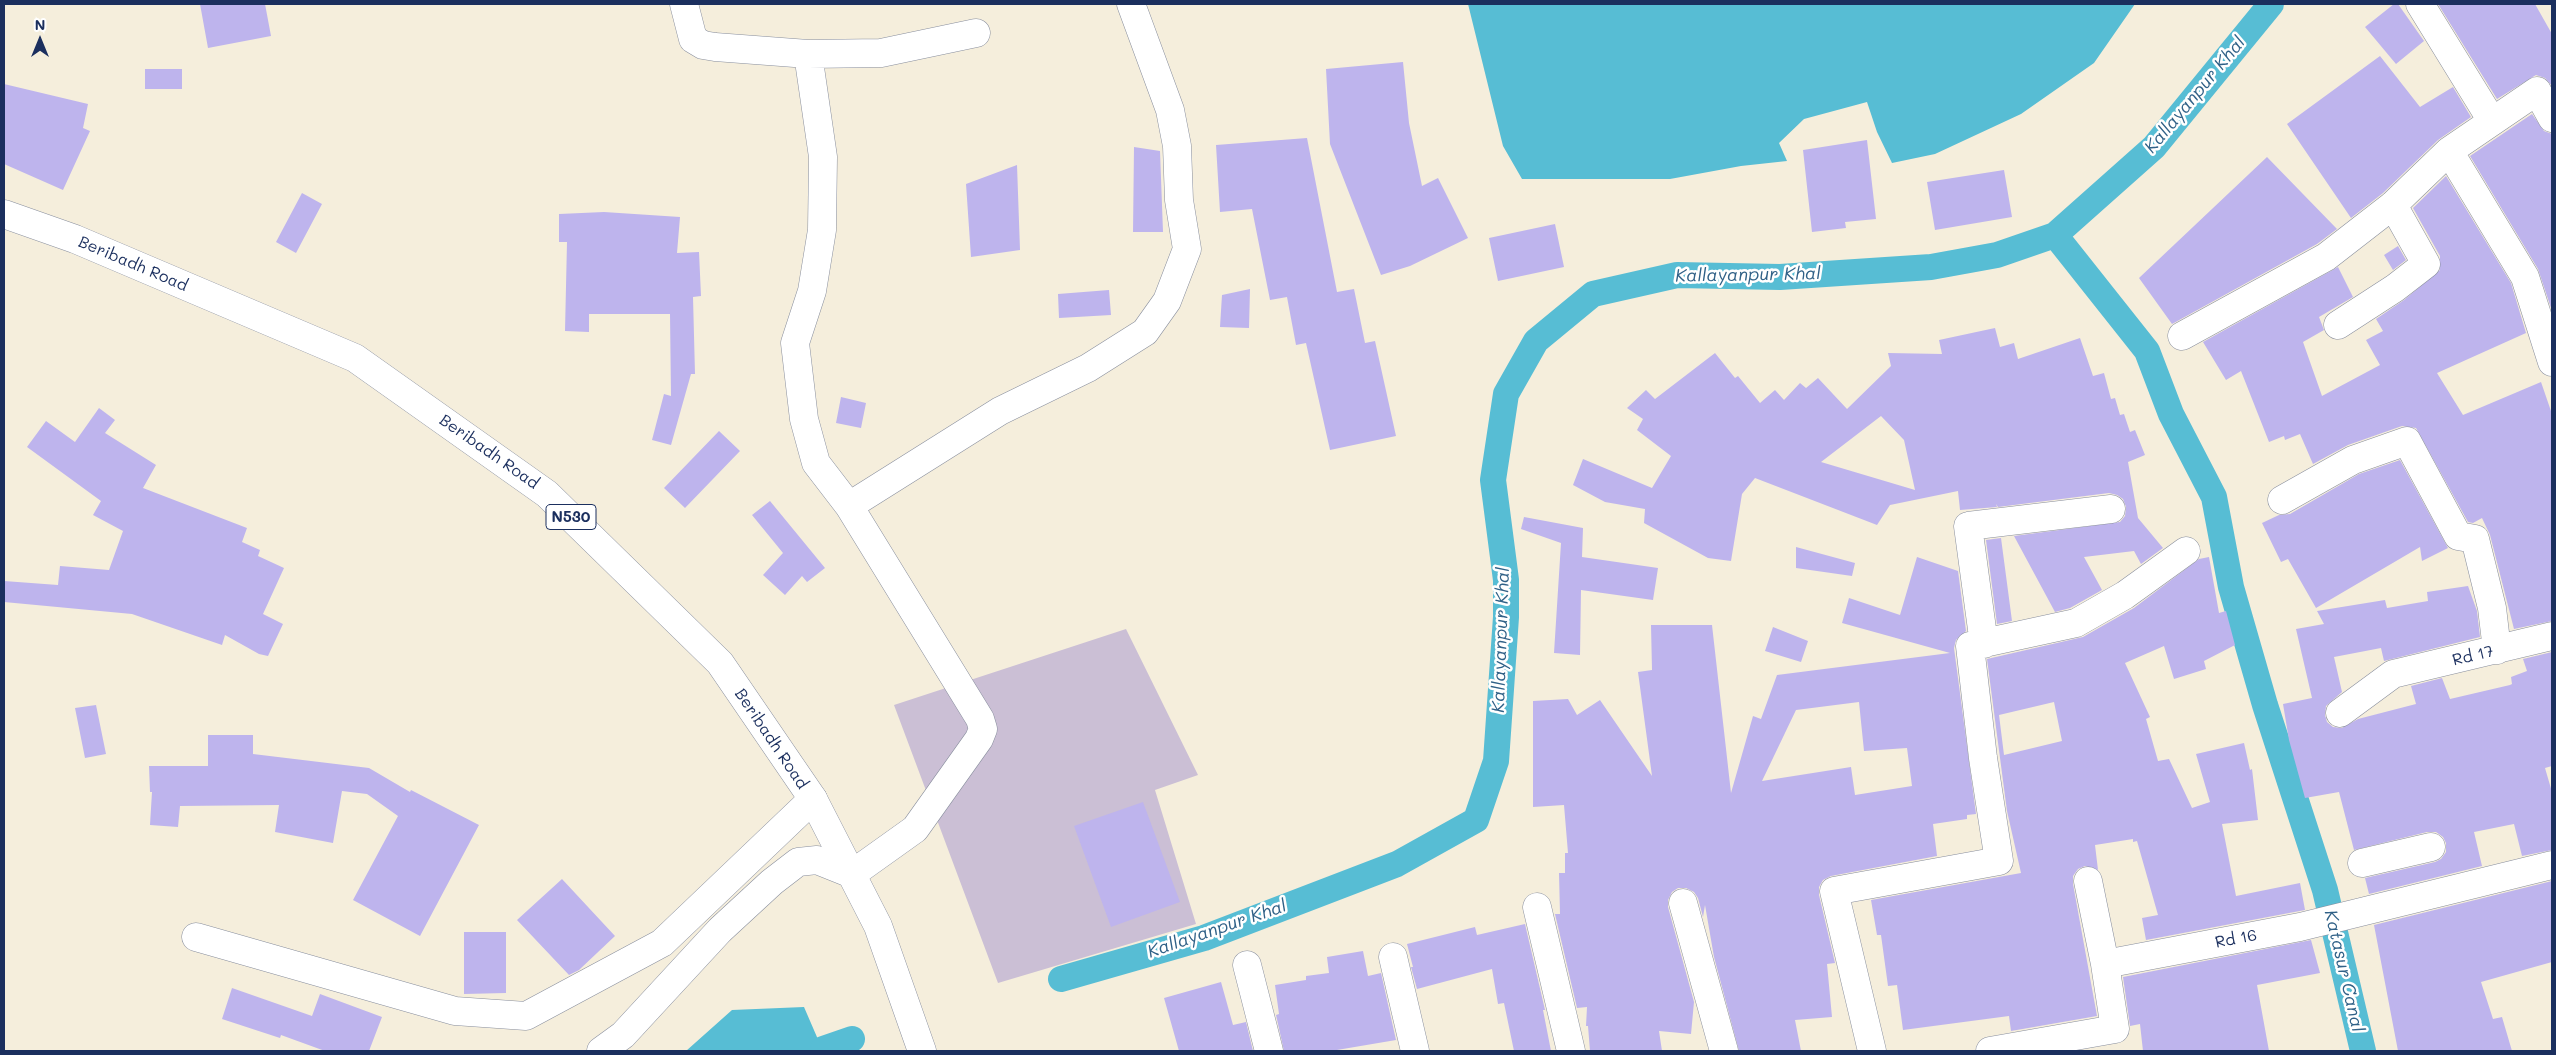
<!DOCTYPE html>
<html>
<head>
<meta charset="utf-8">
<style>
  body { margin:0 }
  #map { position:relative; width:2556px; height:1055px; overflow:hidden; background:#f5eedc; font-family:Mali,sans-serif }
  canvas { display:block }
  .frame { position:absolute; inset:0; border:5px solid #1b2f5e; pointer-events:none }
  .north { position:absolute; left:15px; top:15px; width:50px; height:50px; -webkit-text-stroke:4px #fff; paint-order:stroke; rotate:0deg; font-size:14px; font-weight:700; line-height:20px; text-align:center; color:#1b2f5e }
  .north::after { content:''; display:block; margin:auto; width:18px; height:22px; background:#1b2f5e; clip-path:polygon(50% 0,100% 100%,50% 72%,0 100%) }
</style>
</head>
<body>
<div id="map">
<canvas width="2556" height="1055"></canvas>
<div class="frame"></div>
<div class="north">N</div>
</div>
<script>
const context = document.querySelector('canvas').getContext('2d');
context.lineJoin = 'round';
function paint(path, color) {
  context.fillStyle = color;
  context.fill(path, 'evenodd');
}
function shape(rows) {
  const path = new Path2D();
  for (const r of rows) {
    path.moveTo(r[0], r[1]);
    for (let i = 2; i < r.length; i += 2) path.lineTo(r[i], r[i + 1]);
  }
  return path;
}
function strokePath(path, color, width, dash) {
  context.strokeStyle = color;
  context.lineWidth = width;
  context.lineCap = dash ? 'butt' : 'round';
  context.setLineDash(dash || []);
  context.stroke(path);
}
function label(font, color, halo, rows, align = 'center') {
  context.font = font + ' Mali,sans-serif';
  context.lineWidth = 5;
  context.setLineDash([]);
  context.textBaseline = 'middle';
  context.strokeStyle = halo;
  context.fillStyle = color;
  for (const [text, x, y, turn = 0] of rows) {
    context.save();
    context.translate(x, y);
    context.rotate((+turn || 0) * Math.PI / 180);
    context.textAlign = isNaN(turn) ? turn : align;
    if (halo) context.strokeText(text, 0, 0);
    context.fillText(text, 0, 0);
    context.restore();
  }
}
const industrial = shape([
  [1126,629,1198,775,1155,790,1196,924,998,983,894,705]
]);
const water = shape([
  [1468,4,2135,4,2094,63,2021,114,1935,154,1892,163,1877,132,1867,102,1804,119,1779,143,1787,161,1741,166,1670,179,1522,179,1503,146],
  [804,1007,823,1051,686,1051,732,1010]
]);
const canal = shape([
  [2055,235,2147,351,2171,414,2214,497,2231,587,2265,705,2325,890,2363,1051],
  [1061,979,1204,938,1397,864,1476,820,1496,761,1506,617,1506,580,1493,480,1506,394,1536,341,1593,294,1677,275,1780,277,1931,267,1997,255,2055,235,2154,147,2271,4],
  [823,1049,852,1039]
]);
const building = shape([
  [200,4,265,4,271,36,208,48],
  [2394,4,2398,4,2424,41,2396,64,2365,27],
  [2438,4,2535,4,2552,34,2552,86,2545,78,2536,75,2497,99],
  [2380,56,2420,107,2453,87,2471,117,2438,140,2383,193,2351,218,2287,124],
  [1403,62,1409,123,1422,186,1438,178,1468,238,1410,266,1381,275,1330,144,1326,69],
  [145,69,182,69,182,89,145,89],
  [4,84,88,104,83,128,90,131,63,190,4,164],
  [2532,114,2544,131,2552,134,2552,311,2538,269,2470,156],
  [1307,138,1337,292,1354,289,1365,343,1375,341,1396,436,1330,450,1306,343,1296,345,1287,297,1270,300,1252,209,1220,212,1216,145],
  [1867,140,1876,219,1845,222,1846,228,1812,232,1803,150],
  [1134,147,1160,151,1163,232,1133,232],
  [2267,157,2337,229,2317,244,2172,324,2139,278],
  [1017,165,1020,250,971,257,966,184],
  [2004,170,2012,217,1935,230,1927,182],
  [2446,176,2511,283,2526,333,2437,373,2463,415,2541,382,2552,414,2552,621,2514,629,2490,535,2482,518,2473,523,2468,522,2416,428,2402,426,2348,445,2313,464,2300,434,2285,440,2284,436,2269,442,2241,371,2226,380,2203,342,2338,267,2353,297,2319,317,2324,330,2303,342,2322,396,2380,365,2366,340,2383,331,2376,319,2404,300,2440,270,2440,256,2413,208],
  [302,193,322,204,296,253,276,242],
  [604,212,680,217,677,253,699,252,701,296,693,297,695,374,691,374,671,445,652,440,664,394,671,396,670,314,589,314,589,332,565,331,567,242,559,242,559,214],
  [1555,224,1564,267,1498,281,1489,238],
  [2398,246,2406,260,2393,270,2384,255],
  [1250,289,1249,328,1220,327,1222,295],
  [1109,290,1111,315,1059,318,1058,294],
  [1995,328,2000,347,2014,343,2018,359,2080,338,2093,376,2104,373,2111,399,2115,398,2120,415,2124,414,2130,432,2135,430,2145,455,2128,462,2138,518,2163,548,2141,564,2134,551,2084,557,2102,590,2070,608,2055,612,2014,536,2120,522,2125,516,2126,507,2123,499,2117,495,2109,493,1998,507,1996,504,1997,507,1960,510,1958,491,1890,505,1877,525,1755,478,1742,494,1731,561,1708,558,1644,523,1645,509,1605,502,1573,485,1583,459,1652,488,1671,456,1637,430,1643,419,1627,408,1646,390,1655,399,1715,353,1735,378,1738,376,1760,403,1775,390,1784,400,1800,383,1806,388,1818,378,1847,409,1891,366,1888,353,1942,354,1939,340],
  [1881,416,1904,440,1915,490,1821,462],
  [841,397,866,403,861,428,836,423],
  [99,408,115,420,105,433,156,465,143,488,247,528,242,542,260,550,258,556,284,568,263,614,283,624,268,656,259,654,225,635,222,645,132,614,4,602,4,581,58,585,60,566,109,570,123,531,93,515,101,501,27,447,46,421,75,442],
  [719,431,740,451,685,508,664,488],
  [2400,460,2448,548,2422,561,2420,547,2316,608,2288,559,2281,562,2262,523,2279,515,2290,514,2359,474],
  [770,501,825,568,807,582,802,576,785,595,763,575,783,553,752,515],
  [1524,517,1583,528,1582,557,1658,568,1653,600,1581,590,1580,655,1554,653,1561,543,1521,529],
  [2001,538,2012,621,1997,624,1986,540],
  [1796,547,1855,563,1852,576,1796,568],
  [1917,557,1958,571,1966,631,1956,640,1954,648,1976,814,1967,815,1967,819,1933,824,1937,856,1831,876,1823,880,1819,887,1819,895,1835,963,1827,964,1832,1017,1795,1020,1801,1051,1739,1051,1714,957,1705,905,1703,917,1698,898,1694,892,1686,888,1678,888,1672,892,1668,900,1668,907,1694,1002,1691,1034,1659,1031,1662,1051,1590,1051,1588,1026,1586,1026,1587,1007,1577,1008,1555,914,1560,914,1559,873,1565,873,1565,853,1568,853,1564,805,1533,807,1533,701,1568,699,1577,715,1600,700,1652,776,1638,672,1652,670,1651,625,1712,625,1731,793,1753,716,1761,719,1777,675,1950,653,1842,623,1849,598,1900,615],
  [1859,702,1864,751,1907,748,1912,786,1855,795,1851,767,1762,781,1796,710],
  [2209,557,2219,613,2226,611,2235,645,2204,661,2206,669,2174,679,2164,646,2125,663,2150,717,2146,719,2158,761,2169,759,2192,808,2210,802,2196,754,2244,743,2250,770,2252,769,2258,820,2222,824,2236,896,2300,883,2305,910,2146,940,2142,918,2158,915,2137,841,2133,842,2133,839,2095,845,2098,870,2085,866,2078,869,2073,876,2073,884,2097,1016,2011,1031,2009,1016,1903,1030,1897,985,1888,986,1881,935,1877,935,1871,900,2021,873,2007,811,1987,659,2083,637,2134,608,2199,559],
  [2054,702,2062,741,2004,755,1999,715],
  [2468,586,2477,611,2480,637,2384,661,2381,648,2334,657,2342,692,2326,706,2325,715,2327,722,2333,727,2342,728,2358,719,2416,704,2411,686,2442,678,2450,699,2510,685,2512,684,2511,677,2527,671,2523,659,2552,652,2552,766,2545,768,2552,792,2552,850,2522,856,2514,824,2474,832,2482,866,2369,894,2365,878,2435,862,2441,859,2446,852,2446,843,2443,837,2436,832,2427,832,2354,850,2339,792,2305,798,2289,740,2283,704,2312,698,2296,629,2324,624,2317,611,2385,600,2387,608,2428,601,2427,592],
  [1773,627,1808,641,1801,662,1765,651],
  [96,705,106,754,85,758,75,708],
  [208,735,253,735,253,754,369,768,410,792,411,790,479,825,420,936,353,900,398,816,367,794,342,791,333,843,275,832,279,805,180,806,178,827,150,825,152,792,150,792,149,766,208,766],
  [1143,802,1180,902,1111,927,1074,826],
  [562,879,615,936,579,970,569,975,517,920],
  [2552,881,2552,962,2481,982,2493,1019,2502,1017,2512,1051,2398,1051,2374,925],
  [1525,924,1545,1010,1543,1010,1551,1051,1514,1051,1504,1003,1498,1004,1492,969,1417,989,1411,967,1413,967,1407,944,1475,927,1477,935],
  [464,932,506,932,506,993,464,994],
  [2311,940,2320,973,2257,985,2269,1051,2143,1051,2140,1024,2130,1026,2123,977],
  [1363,951,1368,976,1381,973,1396,1040,1331,1051,1284,1051,1276,1015,1279,1014,1275,985,1306,980,1306,976,1329,973,1327,957],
  [1221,982,1233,1025,1246,1022,1253,1051,1179,1051,1164,998],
  [232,988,312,1016,320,994,382,1017,369,1051,325,1051,281,1035,280,1038,222,1019]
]);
const street = shape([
  [684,4,693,39,703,45,715,47,808,54,881,53,976,33],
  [2420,4,2492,121],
  [808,54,823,157,822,230,812,291,795,343,804,419,816,463,849,506],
  [2449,151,2537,91,2552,118],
  [2338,325,2395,288,2426,264,2393,205],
  [2182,336,2326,257,2393,205,2449,151,2525,277,2552,362],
  [2282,500,2353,460,2407,441,2458,536,2475,539,2492,608,2497,650],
  [1984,644,1968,526,2111,509],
  [2340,713,2393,674,2552,636],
  [2362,863,2431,847],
  [2088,881,2105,964],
  [1683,903,1724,1051],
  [1537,907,1571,1051],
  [196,937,455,1011,526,1016,662,943,813,799],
  [1393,957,1415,1051],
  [1247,965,1269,1051],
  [601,1051,623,1035,720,930,772,882,798,862,817,860,852,874,915,829,979,739,983,729,980,719,849,506,1000,411,1088,368,1145,332,1167,301,1187,249,1179,200,1177,146,1170,110,1131,4],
  [1872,1051,1834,891,1999,861,1983,758,1970,646,2076,623,2125,595,2186,551],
  [1990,1051,2115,1029,2105,964,2300,927,2552,865]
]);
const highway = shape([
  [4,214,75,239,355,358,547,494,720,663,813,799,878,926,922,1051]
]);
const shields = [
  [571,517,50]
];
const shieldNames = [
  ["N530",571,517]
];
const streetNames = [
  ["Beribadh Road",133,264,23],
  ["Beribadh Road",489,452,35],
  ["Rd 17",2473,656,-13],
  ["Beribadh Road",771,739,56],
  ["Rd 16",2236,939,-11]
];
const waterNames = [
  ["Kallayanpur Khal",2195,95,-50],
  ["Kallayanpur Khal",1748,275,-1],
  ["Kallayanpur Khal",1501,640,-88],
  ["Kallayanpur Khal",1217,929,-19],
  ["Katasur Canal",2344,971,77]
];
paint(industrial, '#cbbfd5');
paint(water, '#57bdd4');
strokePath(canal, '#57bdd4', 26);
paint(building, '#beb4ed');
strokePath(street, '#888e9d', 29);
strokePath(highway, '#888e9d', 29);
strokePath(street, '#fff', 28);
strokePath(highway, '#fff', 28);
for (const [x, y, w] of shields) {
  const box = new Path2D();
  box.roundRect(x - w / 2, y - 12.5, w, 25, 4);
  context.fillStyle = '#fff';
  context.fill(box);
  strokePath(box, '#1b2f5e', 1);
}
label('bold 15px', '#1b2f5e', null, shieldNames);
label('16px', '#1b2f5e', '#fff', streetNames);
label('italic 18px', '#306187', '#fff', waterNames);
</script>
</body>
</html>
